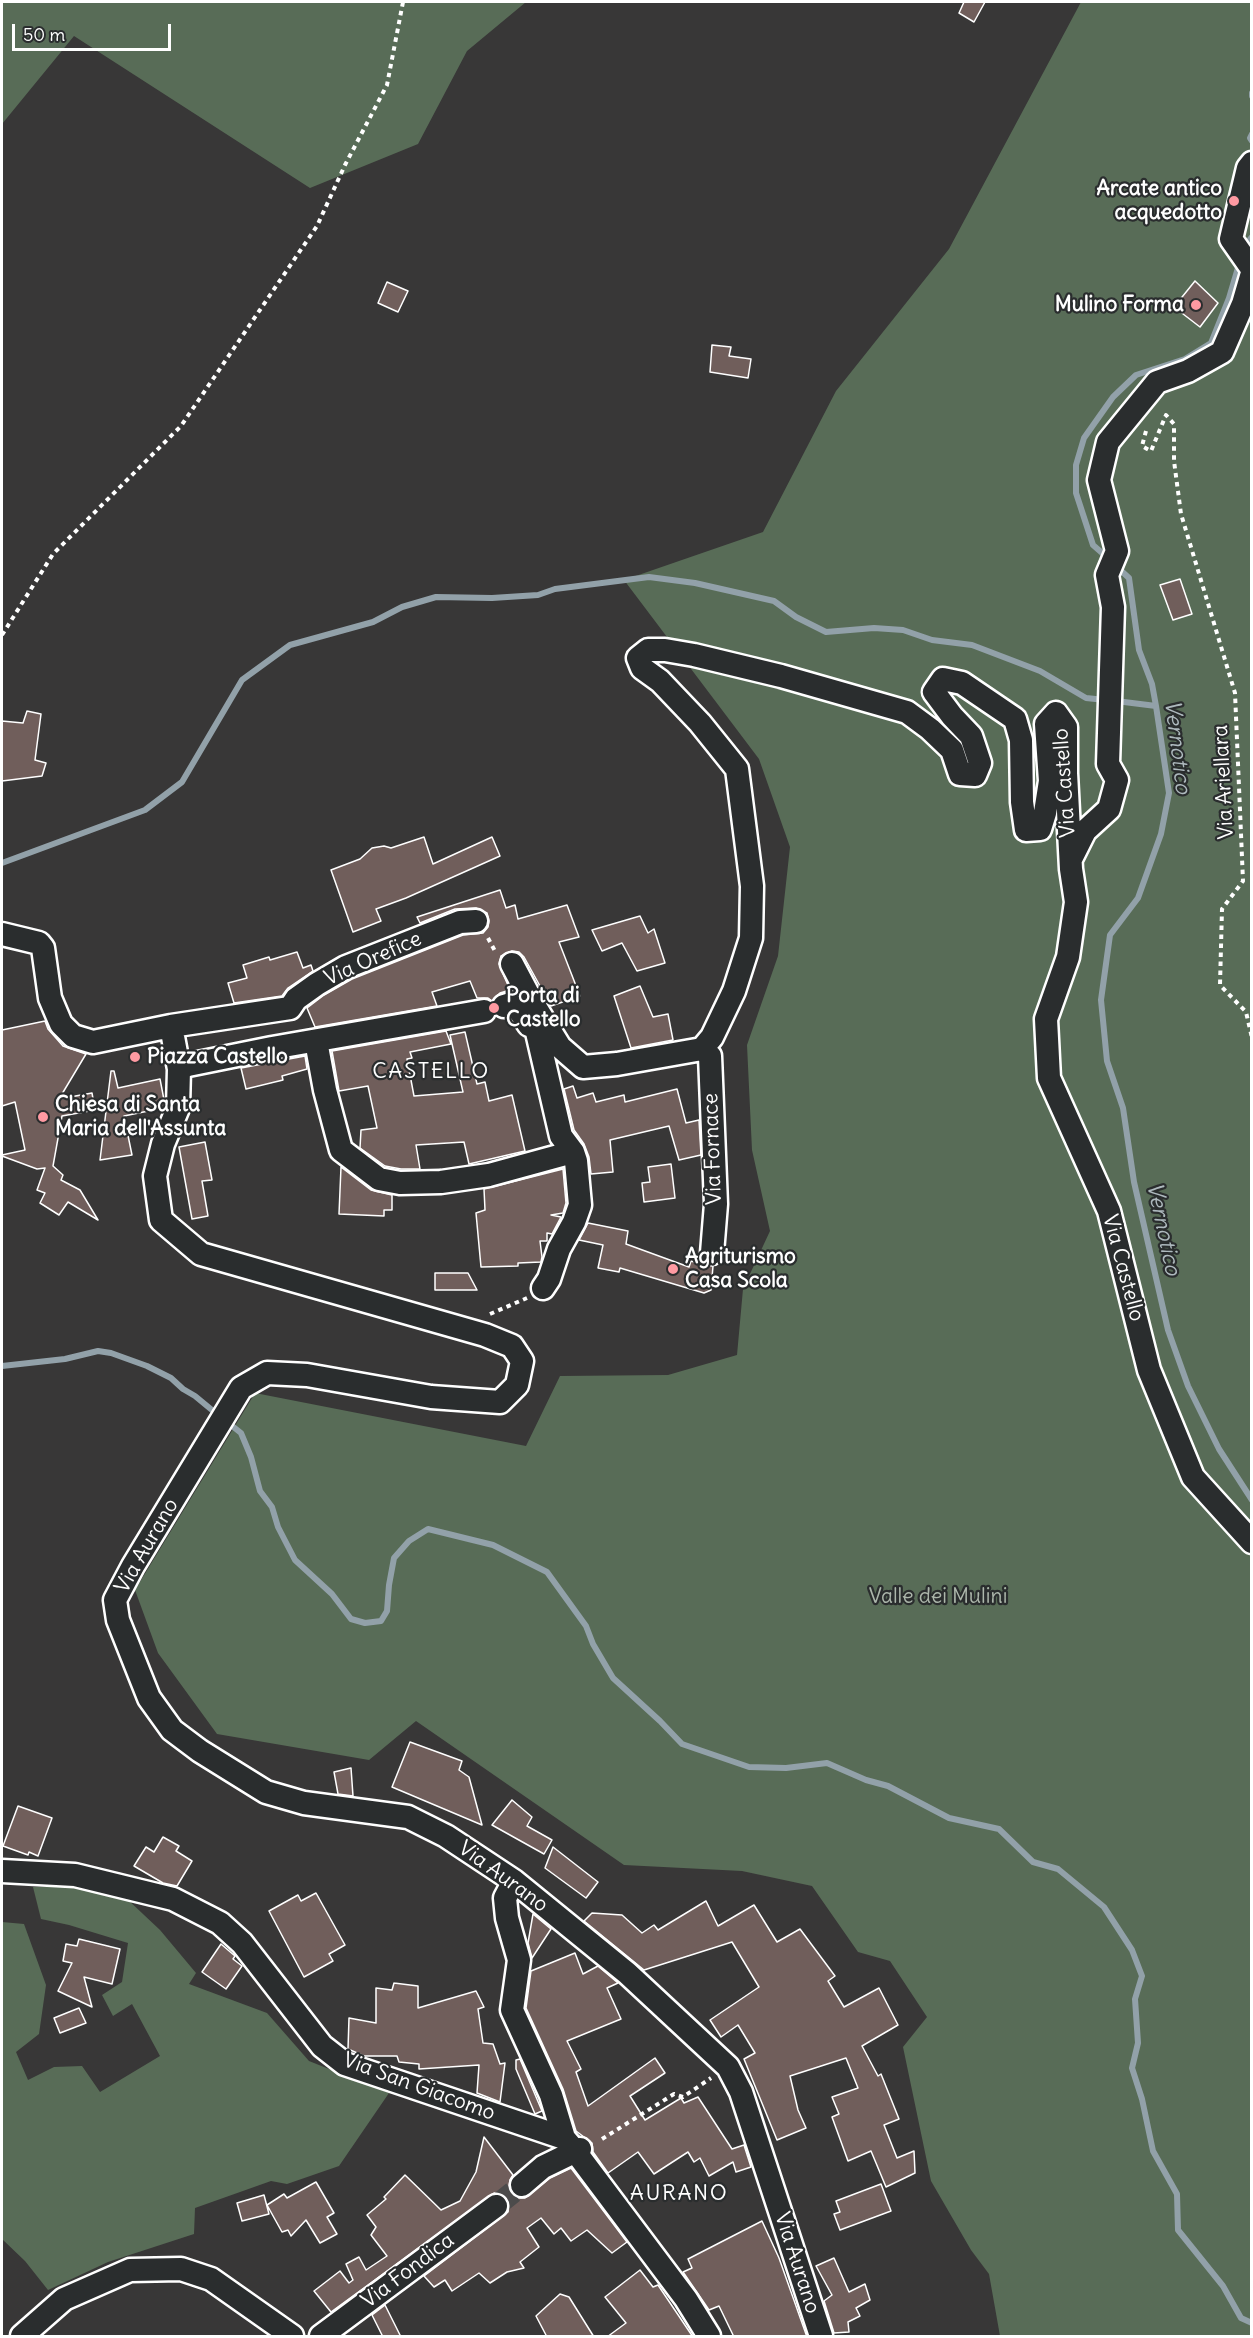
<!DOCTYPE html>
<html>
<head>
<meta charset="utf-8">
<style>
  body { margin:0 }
  #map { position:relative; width:1253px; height:2338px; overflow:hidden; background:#383737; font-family:Delius,sans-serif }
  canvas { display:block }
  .frame { position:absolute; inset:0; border:3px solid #fff; pointer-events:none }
  .scale { position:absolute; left:12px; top:24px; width:159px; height:27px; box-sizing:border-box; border:3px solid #fff; border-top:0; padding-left:8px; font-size:18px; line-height:21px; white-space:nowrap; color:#fff; -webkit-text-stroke:4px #2a2d2e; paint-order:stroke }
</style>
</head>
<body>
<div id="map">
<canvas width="1253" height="2338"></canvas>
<div class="frame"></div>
<div class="scale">50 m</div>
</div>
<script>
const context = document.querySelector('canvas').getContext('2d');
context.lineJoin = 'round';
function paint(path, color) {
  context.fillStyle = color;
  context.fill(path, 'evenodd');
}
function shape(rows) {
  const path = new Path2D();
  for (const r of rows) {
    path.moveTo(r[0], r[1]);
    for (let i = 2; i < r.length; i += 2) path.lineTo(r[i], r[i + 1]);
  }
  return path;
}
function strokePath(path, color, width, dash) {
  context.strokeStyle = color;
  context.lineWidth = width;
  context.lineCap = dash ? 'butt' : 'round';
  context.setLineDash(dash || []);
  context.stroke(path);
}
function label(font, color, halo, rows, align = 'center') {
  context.font = font + ' Delius,sans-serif';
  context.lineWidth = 4.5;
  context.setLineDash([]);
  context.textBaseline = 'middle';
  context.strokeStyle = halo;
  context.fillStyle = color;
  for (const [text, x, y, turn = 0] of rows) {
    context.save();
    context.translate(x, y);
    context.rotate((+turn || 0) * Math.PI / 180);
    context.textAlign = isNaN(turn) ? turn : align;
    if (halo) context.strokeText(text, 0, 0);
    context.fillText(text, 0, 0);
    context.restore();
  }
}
const green = shape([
  [2,2,526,2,467,51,418,144,310,188,74,36,2,124],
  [1081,2,1251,2,1251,2336,1000,2336,989,2274,971,2250,931,2181,903,2047,927,2017,890,1961,858,1952,812,1886,742,1871,624,1865,416,1721,369,1760,217,1734,158,1653,135,1590,255,1393,526,1446,560,1376,668,1375,737,1355,743,1289,770,1231,752,1150,747,1045,778,956,790,847,759,759,624,580,763,532,836,391,949,249],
  [33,1887,85,1887,126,1898,160,1930,196,1973,189,1984,267,2013,309,2061,389,2093,339,2166,287,2184,271,2181,195,2208,194,2234,108,2262,48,2290,25,2261,2,2239,2,1922,24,1924,46,1985,39,2034,16,2052,28,2080,54,2067,82,2066,100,2092,160,2056,132,2004,113,2016,102,1995,122,1982,128,1943,69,1925,41,1919]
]);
const stream = shape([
  [1252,93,1252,96],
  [1252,134,1250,138,1252,141],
  [1243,248,1252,237],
  [1109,559,1093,545,1076,493,1076,465,1084,438,1113,397,1136,375,1185,359,1211,343,1229,298,1240,261],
  [1116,566,1129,578,1139,650,1152,684,1156,706,1169,793,1161,834,1138,898,1110,935,1101,1000,1107,1061,1123,1108,1134,1182,1168,1330,1188,1386,1219,1449,1252,1500],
  [1116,701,1156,706],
  [2,863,145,810,182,782,242,680,290,645,373,622,402,607,436,597,492,598,538,595,555,589,649,577,695,583,774,601,796,617,826,632,874,628,903,630,932,640,972,645,1040,671,1086,698,1105,700],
  [2,1366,65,1359,98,1351,111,1353,147,1366,171,1378,183,1389,195,1396,218,1415],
  [226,1421,241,1433,251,1457,260,1491,272,1507,278,1527,295,1560,332,1594,351,1619,365,1623,381,1621,387,1611,389,1585,394,1558,409,1541,428,1529,493,1545,547,1572,586,1626,593,1644,613,1678,660,1721,682,1744,749,1767,786,1768,827,1763,866,1780,888,1786,949,1818,999,1829,1033,1862,1058,1869,1104,1907,1132,1950,1142,1976,1135,1999,1138,2043,1132,2068,1142,2099,1153,2151,1177,2194,1178,2230,1223,2286,1241,2318,1252,2323]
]);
const building = shape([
  [964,2,985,2,974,22,959,13,964,2],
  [1195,281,1218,303,1200,327,1174,307,1195,281],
  [387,282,408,291,398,312,378,303,387,282],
  [712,345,731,347,729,356,751,359,748,378,710,372,712,345],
  [1180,579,1192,614,1173,620,1160,585,1180,579],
  [27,711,41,714,35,760,46,763,42,776,2,781,2,721,23,723,27,711],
  [424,837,433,864,492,837,500,856,406,898,376,909,381,921,353,932,331,870,360,859,372,848,384,846,391,848,424,837],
  [500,890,506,908,515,905,518,919,567,905,579,937,559,942,580,996,551,1006,524,957,519,952,512,951,501,956,499,964,510,990,500,993,492,1001,488,998,477,998,470,981,432,992,437,1006,315,1027,307,1008,324,995,352,979,463,935,483,933,488,927,489,921,487,913,476,908,455,909,420,923,417,917,500,890],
  [640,916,648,933,654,929,665,963,637,971,622,943,602,951,592,930,640,916],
  [297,952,303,968,311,965,313,971,288,988,282,996,234,1003,228,983,247,978,243,965,269,957,270,960,297,952],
  [640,986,653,1017,668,1014,673,1040,631,1048,614,996,640,986],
  [45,1021,48,1029,63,1046,86,1054,59,1099,92,1093,95,1110,62,1116,53,1166,63,1175,61,1180,80,1190,98,1220,68,1202,59,1215,40,1203,45,1193,37,1190,45,1168,37,1169,2,1156,2,1155,25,1150,15,1102,2,1106,2,1030,45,1021],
  [446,1031,451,1044,410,1052,412,1058,407,1059,414,1096,463,1092,450,1035,465,1032,477,1084,485,1082,489,1101,512,1095,525,1151,469,1164,464,1142,416,1145,420,1169,401,1169,385,1166,360,1148,361,1130,377,1128,368,1086,339,1091,332,1051,446,1031],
  [305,1056,307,1069,282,1076,283,1080,246,1089,241,1068,305,1056],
  [111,1071,114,1071,118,1088,160,1079,165,1105,163,1108,124,1116,132,1155,100,1160,111,1071],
  [573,1086,577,1098,593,1093,596,1102,624,1095,625,1102,677,1089,686,1123,699,1120,701,1155,679,1160,669,1126,610,1140,613,1172,591,1174,589,1157,584,1144,574,1130,564,1089,573,1086],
  [205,1142,212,1180,202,1181,208,1216,192,1219,179,1147,205,1142],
  [671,1164,675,1198,644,1202,642,1183,650,1182,648,1167,671,1164],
  [341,1167,371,1190,392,1195,392,1210,384,1210,384,1216,339,1214,341,1167],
  [563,1169,566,1203,563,1213,551,1215,561,1217,552,1234,547,1233,547,1241,540,1241,542,1257,541,1262,518,1263,518,1266,481,1267,476,1213,485,1210,484,1189,563,1169],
  [588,1223,628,1231,626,1244,689,1267,691,1261,697,1263,701,1260,705,1264,713,1266,711,1290,704,1293,620,1268,619,1272,598,1268,603,1245,579,1240,588,1223],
  [435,1273,468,1273,477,1290,435,1290,435,1273],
  [410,1742,462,1761,459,1770,469,1777,482,1825,392,1787,410,1742],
  [351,1768,353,1796,338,1794,334,1772,351,1768],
  [512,1800,532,1817,527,1826,552,1840,544,1854,492,1825,512,1800],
  [18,1806,52,1818,38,1856,29,1852,28,1855,3,1846,18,1806],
  [163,1837,179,1846,176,1851,192,1861,177,1886,163,1883,134,1866,146,1847,154,1852,163,1837],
  [553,1847,598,1882,586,1898,545,1868,553,1847],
  [316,1893,345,1945,329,1954,333,1961,304,1977,269,1911,298,1895,301,1901,316,1893],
  [706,1901,718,1926,754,1905,777,1942,800,1929,835,1976,828,1981,844,2007,879,1988,898,2025,862,2046,878,2076,881,2074,899,2119,884,2125,897,2158,914,2151,915,2173,886,2187,871,2151,848,2161,832,2117,839,2114,832,2097,858,2088,846,2058,790,2076,798,2110,806,2128,777,2140,744,2059,755,2053,738,2025,721,2037,710,2020,759,1987,732,1942,644,1970,584,1921,592,1913,622,1915,642,1933,654,1925,658,1930,706,1901],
  [533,1914,551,1929,532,1958,528,1943,533,1914],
  [79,1939,120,1949,112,1984,84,1977,92,2007,58,1991,72,1963,63,1961,66,1944,77,1946,79,1939],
  [221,1944,235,1956,233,1959,242,1966,226,1989,202,1972,221,1944],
  [575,1953,583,1974,598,1966,618,1983,607,1988,621,2019,567,2041,581,2069,576,2072,588,2106,655,2058,665,2073,630,2096,645,2120,681,2098,684,2103,698,2097,732,2149,744,2145,751,2167,736,2172,733,2162,709,2176,700,2158,694,2162,688,2152,654,2174,638,2152,608,2173,593,2152,592,2143,576,2131,563,2089,526,2008,531,1971,575,1953],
  [394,1983,418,1986,418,2008,476,1991,484,2007,478,2009,483,2043,493,2044,500,2064,505,2063,500,2102,477,2093,479,2065,419,2069,419,2064,399,2062,397,2056,364,2056,348,2049,349,2018,376,2023,376,1988,392,1990,394,1983],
  [79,2008,86,2023,60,2033,54,2018,79,2008],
  [520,2059,542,2111,535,2114,516,2069,516,2060,520,2059],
  [484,2137,513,2175,510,2180,509,2187,512,2194,518,2198,525,2198,550,2178,571,2168,627,2242,612,2253,587,2230,571,2241,561,2228,554,2234,541,2218,527,2228,539,2247,520,2262,524,2268,507,2272,490,2283,479,2273,452,2291,445,2280,434,2287,424,2276,508,2212,509,2205,506,2198,501,2193,494,2193,331,2312,314,2291,340,2271,349,2283,353,2280,346,2264,359,2257,366,2270,387,2256,371,2235,376,2227,367,2215,386,2199,384,2197,405,2175,441,2210,460,2201,476,2172,484,2137],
  [316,2182,334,2213,327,2217,337,2234,320,2243,306,2220,291,2236,288,2230,282,2232,267,2205,284,2194,287,2198,316,2182],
  [881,2184,891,2211,840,2230,834,2214,840,2212,836,2201,881,2184],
  [264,2195,269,2214,242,2221,237,2203,264,2195],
  [762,2221,779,2258,807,2337,734,2337,719,2306,709,2310,683,2272,692,2268,688,2259,762,2221],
  [834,2258,849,2292,865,2284,870,2300,856,2308,860,2316,848,2322,849,2332,834,2333,824,2301,832,2295,816,2266,834,2258],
  [640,2270,653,2287,658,2285,693,2337,607,2337,626,2323,605,2297,640,2270],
  [560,2294,569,2297,594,2337,547,2337,536,2316,560,2294],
  [385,2305,401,2337,383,2337,372,2315,385,2305]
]);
const minorTunnel = shape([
  [496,2206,522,2185]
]);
const path = shape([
  [1146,431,1142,446,1151,451,1166,415,1174,424,1174,461,1181,514,1235,693,1243,881,1222,909,1220,985,1246,1012,1252,1038],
  [2,635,53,554,181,426,317,226,345,165,387,85,403,2],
  [488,938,496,953],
  [490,1314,527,1298],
  [602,2139,674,2094,683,2097,711,2078]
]);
const minor = shape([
  [1252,163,1248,168,1231,239,1252,269],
  [1071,859,1085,831,1109,809,1117,780,1108,764,1113,607,1107,575,1117,551,1099,480,1108,442,1157,382,1188,371,1222,352,1243,304,1252,273],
  [2,934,39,943,43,948,50,998,61,1024,73,1036,93,1042,171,1026,290,1008,296,999,317,984,346,967,460,922,476,921],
  [512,964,531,1000,560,1047,583,1067,617,1064,702,1049,712,1037,734,991,751,938,752,886,737,769,700,723,660,681,642,668,638,658,648,650,665,650,694,655,781,676,907,712,930,729,952,750,960,774,975,775,980,763,971,736,952,716,934,692,943,679,962,683,1015,719,1021,740,1022,802,1026,830,1040,829,1045,813,1050,781,1046,724,1056,713,1066,727,1066,773,1071,869,1076,902,1068,957,1046,1019,1049,1078,1109,1211,1149,1370,1193,1477,1252,1542],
  [504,1006,514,1003,529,1025,538,1029],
  [171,1026,179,1069,178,1108,163,1144,155,1176,161,1220,201,1254,485,1335,512,1346,522,1361,517,1385,500,1402,431,1397,307,1375,267,1373,241,1388,133,1566,115,1600,118,1620,149,1698,172,1730,200,1751,266,1792,304,1803,408,1817,446,1836,514,1881,627,1973,728,2067,741,2092,821,2336],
  [536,1028,561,1136,573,1152,576,1161,580,1205,574,1222,559,1249,549,1279,543,1288],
  [316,1041,325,1090,341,1150,379,1179,400,1183,441,1182,489,1175,573,1152],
  [702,1049,710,1056,716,1204,712,1253],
  [179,1069,188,1065,272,1048,484,1011],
  [2,1871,75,1875,173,1899,220,1923,242,1943,322,2046,345,2064,564,2138,575,2151,686,2299,709,2336],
  [514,1881,505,1898,507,1918,519,1960,512,2010,551,2095,564,2138],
  [522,2185,543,2167,580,2149],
  [22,2336,64,2299,130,2270,181,2269,211,2279,292,2336],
  [321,2336,496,2206]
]);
const markers = [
  [1234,201,6,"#ff9aa2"],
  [1196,305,6,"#ff9aa2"],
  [494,1008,6,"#ff9aa2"],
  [135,1057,6,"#ff9aa2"],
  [43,1117,6,"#ff9aa2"],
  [673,1269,6,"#ff9aa2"]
];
const poiNames = [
  ["Arcate antico",1222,189,"right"],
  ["acquedotto",1222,213,"right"],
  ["Mulino Forma",1184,305,"right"],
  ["Porta di",506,996],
  ["Castello",506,1020],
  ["Piazza Castello",147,1057],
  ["Chiesa di Santa",55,1105],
  ["Maria dell'Assunta",55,1129],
  ["Agriturismo",685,1257],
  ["Casa Scola",685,1281]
];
const streetNames = [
  ["Via Ariellara",1224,782,-93],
  ["Via Castello",1065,783,-94],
  ["Via Orefice",373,959,-24],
  ["Via Fornace",713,1149,-92],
  ["Via Castello",1123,1268,75],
  ["Via Aurano",147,1546,-60],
  ["Via Aurano",503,1877,36],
  ["Via San Giacomo",419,2087,20],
  ["Via Aurano",797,2263,72],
  ["Via Fondica",408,2271,-37]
];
const parkNames = [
  ["Valle dei Mulini",938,1597]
];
const waterNames = [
  ["Vernotico",1177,747,83],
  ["Vernotico",1163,1229,78]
];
const neighbourhoodNames = [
  ["CASTELLO",431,1072],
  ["AURANO",679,2194]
];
paint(green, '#586c57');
strokePath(stream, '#92a1a9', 6);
paint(building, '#705e5b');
strokePath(building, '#fff', 1.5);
strokePath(minorTunnel, '#4c4b4b', 22, [22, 11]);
strokePath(minor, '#fff', 27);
strokePath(path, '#fff', 4, [4.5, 4.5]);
strokePath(minor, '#2a2d2e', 22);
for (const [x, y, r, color] of markers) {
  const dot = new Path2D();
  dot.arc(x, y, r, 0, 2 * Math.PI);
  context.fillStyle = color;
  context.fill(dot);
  strokePath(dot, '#2a2d2e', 2);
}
label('bold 21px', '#fff', '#2a2d2e', poiNames, 'left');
label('21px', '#fff', '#2a2d2e', streetNames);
label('21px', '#acb6ab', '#2a2d2e', parkNames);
label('italic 22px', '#aeb9be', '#2a2d2e', waterNames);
context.letterSpacing = '1.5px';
label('22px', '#fff', '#2a2d2e', neighbourhoodNames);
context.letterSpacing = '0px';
</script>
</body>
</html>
